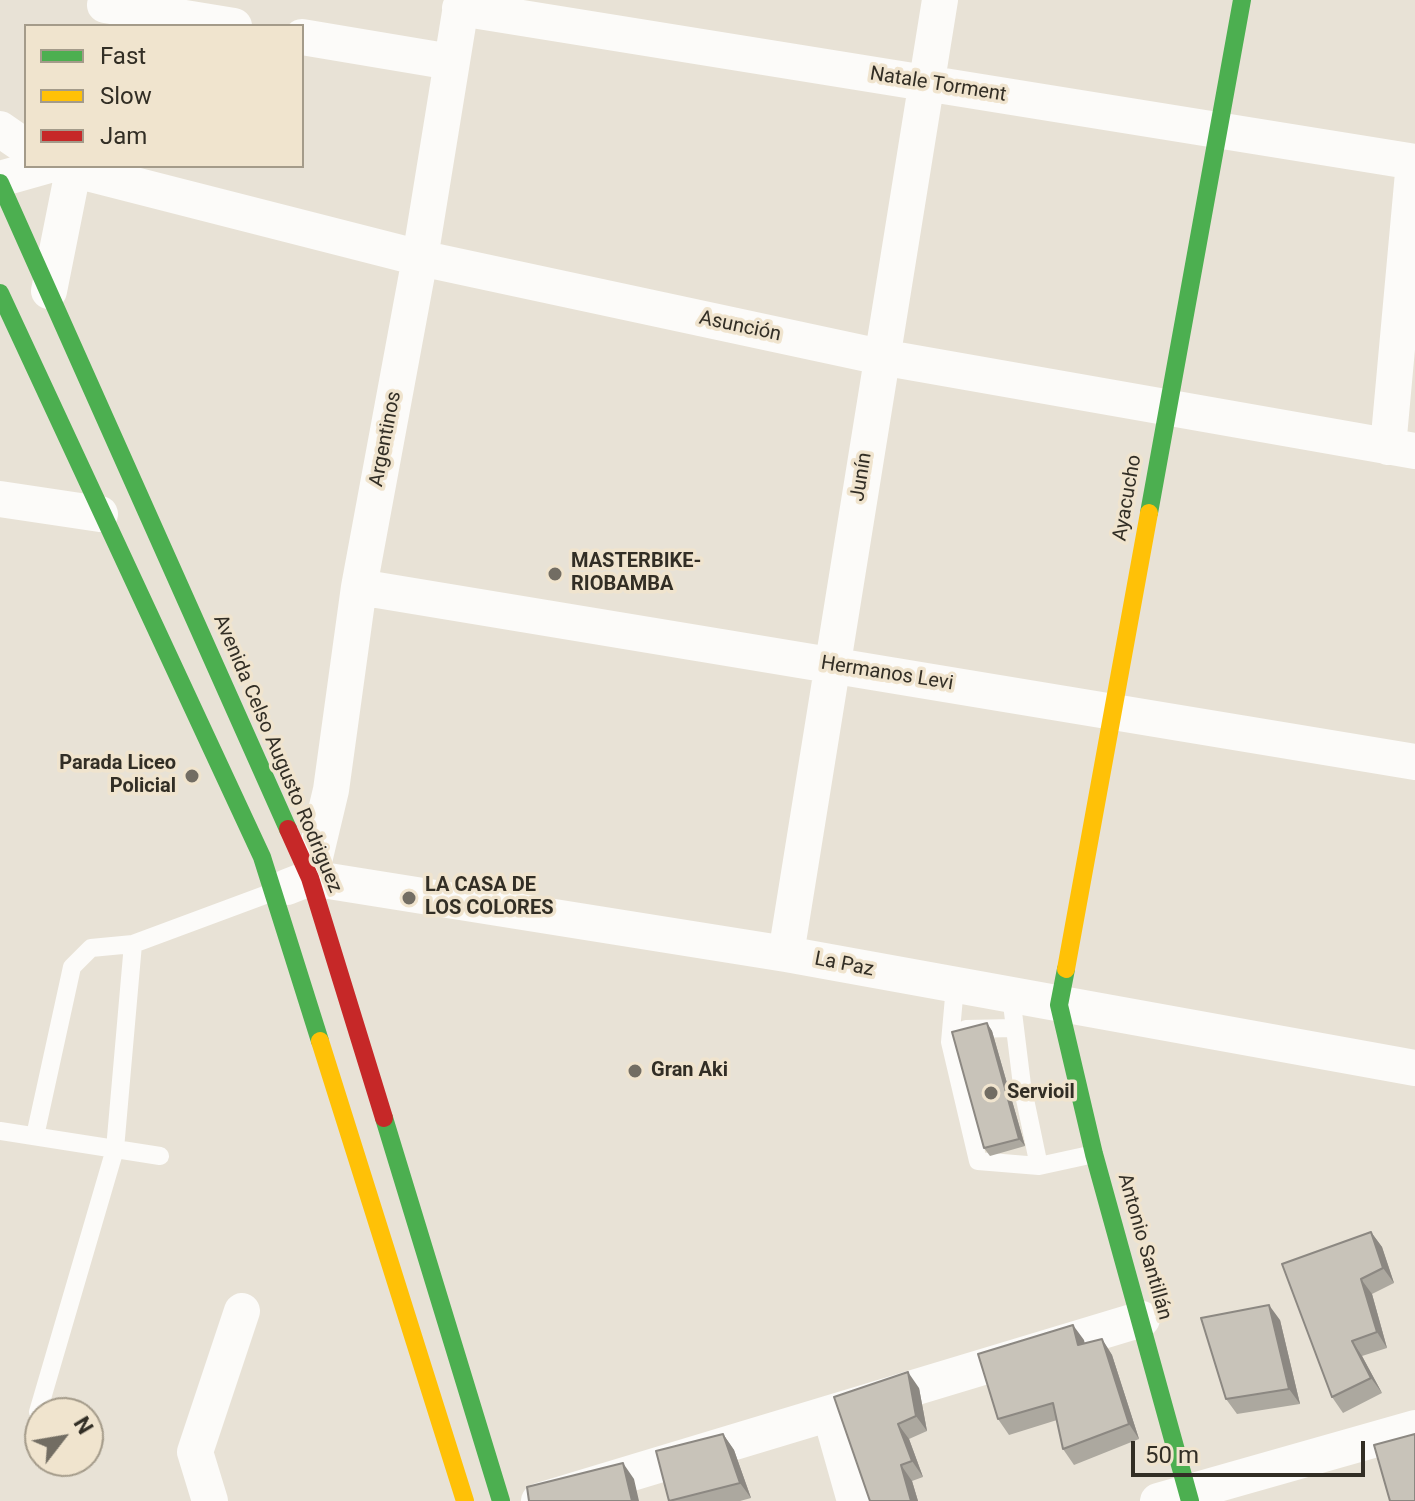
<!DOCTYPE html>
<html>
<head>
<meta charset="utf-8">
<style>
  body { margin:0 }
  #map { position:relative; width:1415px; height:1501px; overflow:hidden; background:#e8e2d6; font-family:Roboto,sans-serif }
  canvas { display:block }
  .legend { position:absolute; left:24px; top:24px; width:280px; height:144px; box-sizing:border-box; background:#f0e4ce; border:2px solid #a49b8a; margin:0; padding:10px 14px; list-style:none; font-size:24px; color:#322e25 }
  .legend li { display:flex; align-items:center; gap:16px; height:40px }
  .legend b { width:40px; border:2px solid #a49b8a }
  .north { position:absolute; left:24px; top:1397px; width:80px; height:80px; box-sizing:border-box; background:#f0e4ce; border:2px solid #a49b8a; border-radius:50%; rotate:59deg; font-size:22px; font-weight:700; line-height:32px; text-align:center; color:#322e25 }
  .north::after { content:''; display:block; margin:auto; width:28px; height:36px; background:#726d63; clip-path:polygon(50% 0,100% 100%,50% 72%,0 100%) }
  .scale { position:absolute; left:1131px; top:1441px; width:234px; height:36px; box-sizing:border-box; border:4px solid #322e25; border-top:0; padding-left:10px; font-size:24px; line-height:28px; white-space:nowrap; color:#322e25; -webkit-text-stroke:6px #f0e4ce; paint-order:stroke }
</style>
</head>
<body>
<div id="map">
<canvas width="1415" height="1501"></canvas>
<ul class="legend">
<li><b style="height:10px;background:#4caf50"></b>Fast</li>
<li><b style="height:10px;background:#ffc107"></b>Slow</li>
<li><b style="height:10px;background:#c62828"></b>Jam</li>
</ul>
<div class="north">N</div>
<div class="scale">50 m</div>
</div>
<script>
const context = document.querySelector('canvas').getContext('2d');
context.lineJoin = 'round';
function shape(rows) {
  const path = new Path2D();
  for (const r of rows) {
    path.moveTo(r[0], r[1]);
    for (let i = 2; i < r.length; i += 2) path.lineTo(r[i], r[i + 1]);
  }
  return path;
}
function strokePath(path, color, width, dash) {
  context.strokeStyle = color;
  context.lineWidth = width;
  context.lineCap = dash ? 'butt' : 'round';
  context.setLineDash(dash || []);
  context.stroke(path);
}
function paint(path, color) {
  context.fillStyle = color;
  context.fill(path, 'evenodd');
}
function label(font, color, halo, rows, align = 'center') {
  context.font = font + ' Roboto,sans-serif';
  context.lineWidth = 7;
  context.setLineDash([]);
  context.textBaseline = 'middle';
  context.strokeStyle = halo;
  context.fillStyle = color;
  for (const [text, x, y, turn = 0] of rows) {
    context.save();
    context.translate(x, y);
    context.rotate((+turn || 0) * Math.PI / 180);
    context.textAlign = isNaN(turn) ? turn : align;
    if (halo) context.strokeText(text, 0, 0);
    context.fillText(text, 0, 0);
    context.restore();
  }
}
const lane = shape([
  [133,944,273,892],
  [955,986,950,1042,978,1161,1039,1166,1022,1085,1011,996],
  [966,1029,1015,1028],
  [0,1131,160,1156],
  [35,1136,72,967,91,948,133,944,115,1149,38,1412],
  [1039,1166,1094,1154]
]);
const street = shape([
  [105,5,234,26],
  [460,8,1415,162],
  [302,37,451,62],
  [0,129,26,147],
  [60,166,420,258,881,357,1415,451],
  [0,179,46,166],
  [49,291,74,166],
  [1388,447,1414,162],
  [0,499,100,514],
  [359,587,1415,762],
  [310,878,331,790,359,587,420,258,462,0],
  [287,887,310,878,786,954,1415,1068],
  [786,954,940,0],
  [830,1413,855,1501],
  [210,1501,195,1452,242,1311],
  [539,1501,1142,1319],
  [1158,1501,1415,1428]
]);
const fast = shape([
  [0,183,288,829],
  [0,293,262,857,320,1041],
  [1149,513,1242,0],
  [1066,969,1059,1005,1094,1154,1190,1501],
  [384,1118,501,1501]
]);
const slow = shape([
  [1066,969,1149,513],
  [320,1041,465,1501]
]);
const jam = shape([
  [288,829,310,878,384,1118]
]);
const wall = shape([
  [987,1023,992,1031,1025,1146,990,1156,984,1148],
  [1371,1232,1382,1247,1394,1283,1372,1294,1387,1348,1362,1356,1382,1393,1343,1413,1332,1397],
  [1280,1320,1300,1404,1237,1414,1226,1399],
  [1102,1339,1112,1355,1139,1439,1074,1465,1063,1449,1057,1420,1009,1435,998,1419,1084,1340,1084,1344],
  [919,1388,927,1431,909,1439,923,1477,912,1481,918,1501,870,1501,834,1397],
  [723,1434,734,1450,751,1498,740,1501,669,1501]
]);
const shadedWall = shape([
  [987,1023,992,1031,1025,1146,1019,1139],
  [1371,1232,1382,1247,1394,1283,1383,1268],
  [1361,1279,1372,1294,1387,1348,1377,1332],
  [1269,1305,1280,1320,1300,1404,1289,1389],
  [1073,1325,1084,1340,1089,1361,1078,1345],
  [1102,1339,1112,1355,1139,1439,1129,1424],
  [1352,1341,1362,1356,1382,1393,1371,1378],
  [908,1372,919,1388,927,1431,916,1416],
  [898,1424,909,1439,923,1477,912,1461],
  [723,1434,734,1450,751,1498,740,1483],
  [623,1463,634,1479,639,1501,632,1501],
  [901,1465,912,1481,918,1501,911,1501]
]);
const building = shape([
  [987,1023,1019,1139,984,1148,952,1032,987,1023],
  [1371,1232,1383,1268,1361,1279,1377,1332,1352,1341,1371,1378,1332,1397,1282,1264,1371,1232],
  [1269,1305,1289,1389,1226,1399,1201,1318,1269,1305],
  [1073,1325,1078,1345,1102,1339,1129,1424,1063,1449,1053,1403,998,1419,978,1354,1073,1325],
  [908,1372,916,1416,898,1424,912,1461,901,1465,911,1501,870,1501,834,1397,908,1372],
  [723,1434,740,1483,669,1501,656,1451,723,1434],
  [1415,1434,1415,1501,1390,1501,1374,1445,1415,1434],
  [623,1463,632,1501,529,1501,527,1487,623,1463]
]);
const markers = [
  [555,574,8,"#726d63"],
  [192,776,8,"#726d63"],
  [409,898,8,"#726d63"],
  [635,1071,8,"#726d63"],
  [991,1093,8,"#726d63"]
];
const streetNames = [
  ["Natale Torment",938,85,9],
  ["Asunción",740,327,12],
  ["Argentinos",386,439,-79],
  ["Junín",862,477,-81],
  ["Ayacucho",1128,498,-80],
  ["Hermanos Levi",887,674,9],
  ["Avenida Celso Augusto Rodriguez",277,754,67],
  ["La Paz",844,965,11],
  ["Antonio Santillán",1144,1247,74]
];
const poiNames = [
  ["MASTERBIKE-",571,562],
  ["RIOBAMBA",571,585],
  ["Parada Liceo",176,764,"right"],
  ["Policial",176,787,"right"],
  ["LA CASA DE",425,886],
  ["LOS COLORES",425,909],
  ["Gran Aki",651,1071],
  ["Servioil",1007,1093]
];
strokePath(lane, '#fcfbf9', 18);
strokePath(street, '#fcfbf9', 36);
strokePath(fast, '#4caf50', 18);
strokePath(slow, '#ffc107', 18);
strokePath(jam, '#c62828', 18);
paint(wall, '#aca89f');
paint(shadedWall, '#8c8882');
paint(building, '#c8c3b9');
strokePath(building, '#8c8882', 2);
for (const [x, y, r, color] of markers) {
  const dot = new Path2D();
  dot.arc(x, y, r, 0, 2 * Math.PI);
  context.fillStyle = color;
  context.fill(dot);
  strokePath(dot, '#f0e4ce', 3);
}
label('20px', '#322e25', '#f0e4ce', streetNames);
label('bold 20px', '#322e25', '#f0e4ce', poiNames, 'left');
</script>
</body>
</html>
